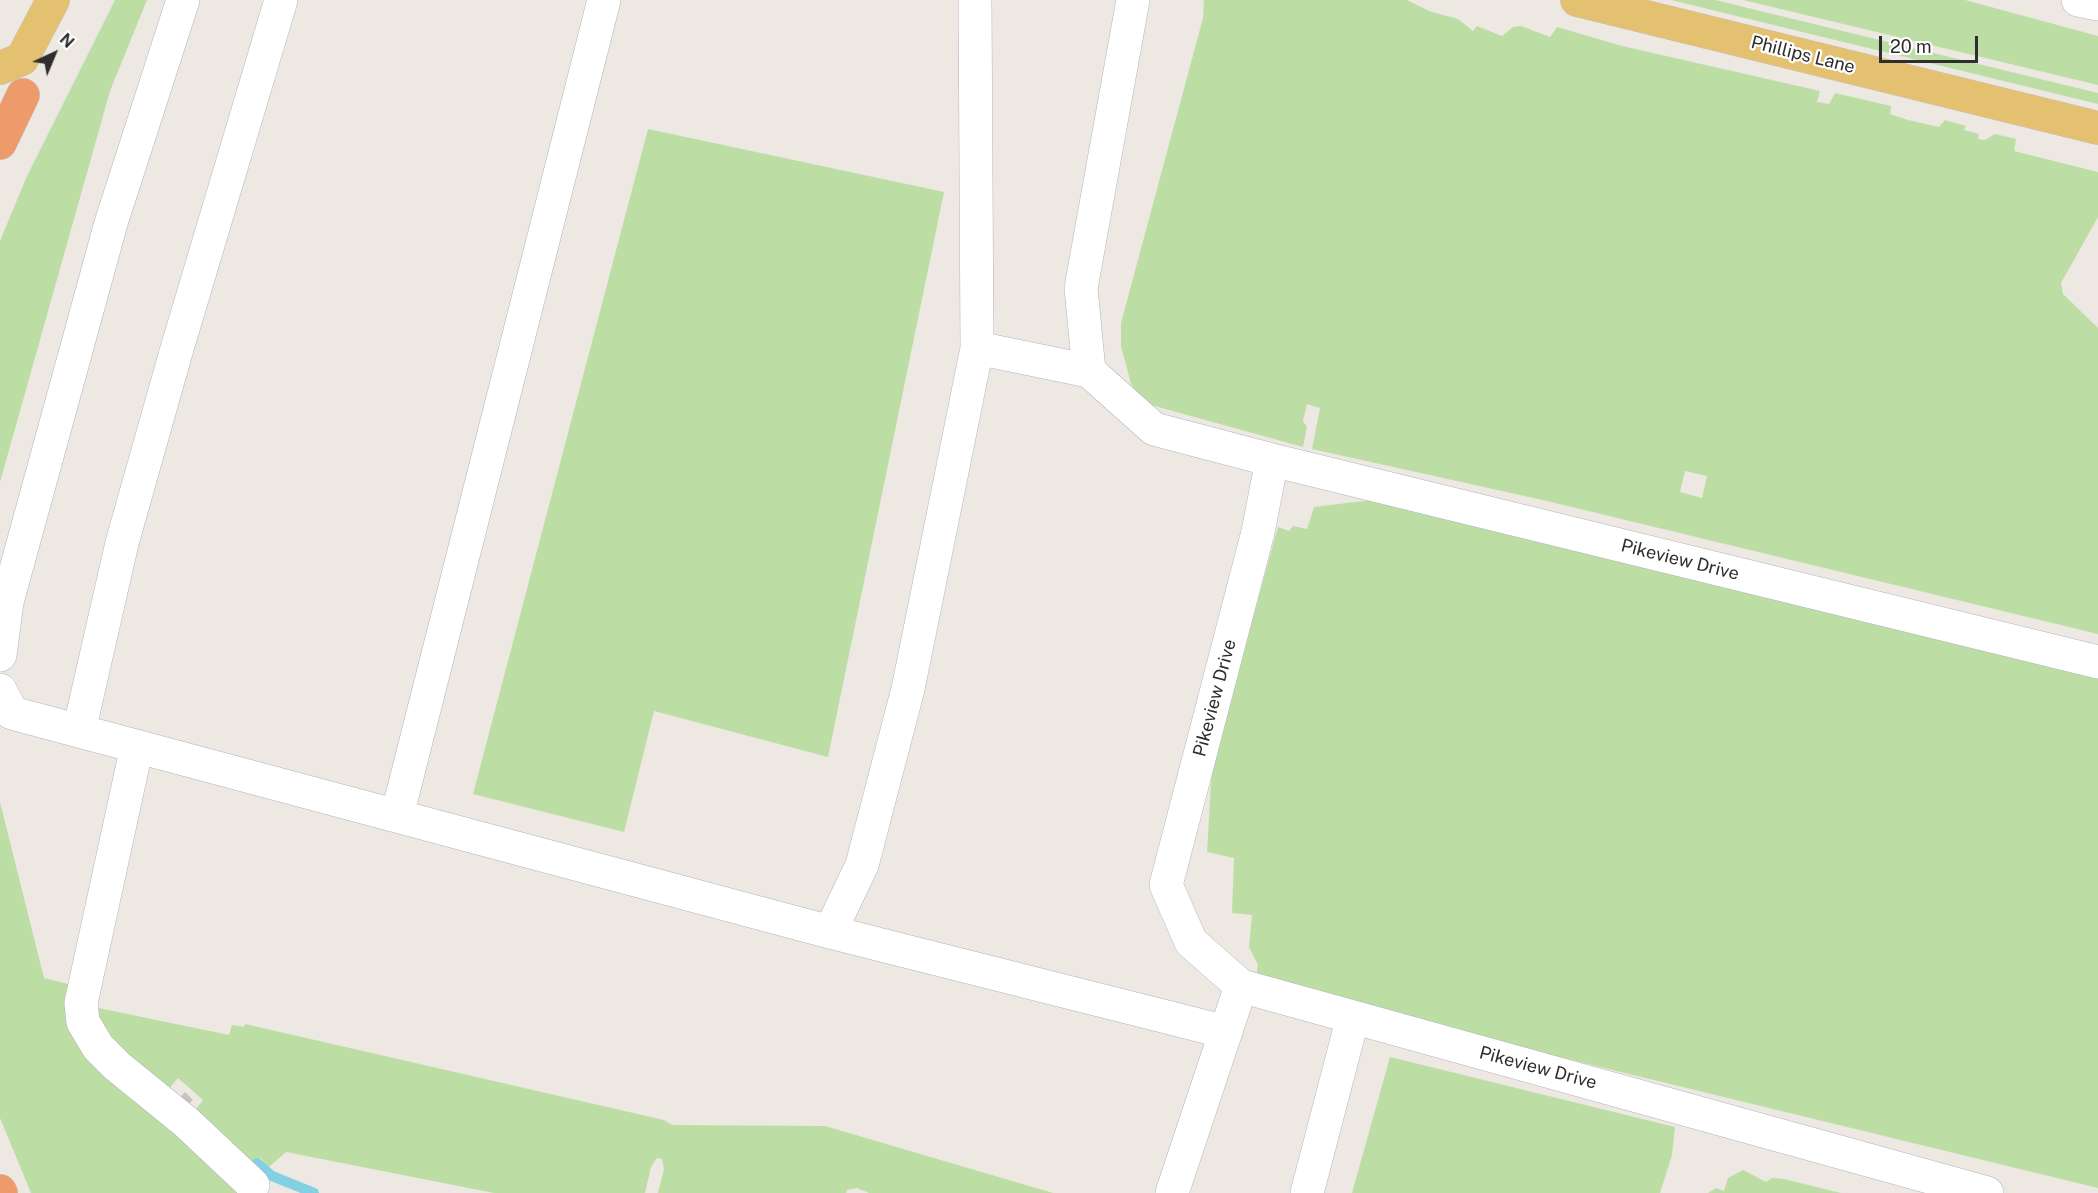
<!DOCTYPE html>
<html>
<head>
<meta charset="utf-8">
<style>
  body { margin:0 }
  #map { position:relative; width:2098px; height:1193px; overflow:hidden; background:#ede8e2; font-family:"Public Sans",sans-serif }
  canvas { display:block }
  .north { position:absolute; left:24px; top:24px; width:60px; height:60px; -webkit-text-stroke:4px #fff; paint-order:stroke; rotate:44deg; font-size:16px; font-weight:700; line-height:24px; text-align:center; color:#2e2e2e }
  .north::after { content:''; display:block; margin:auto; width:21px; height:27px; background:#2e2e2e; clip-path:polygon(50% 0,100% 100%,50% 72%,0 100%) }
  .scale { position:absolute; left:1879px; top:36px; width:99px; height:27px; box-sizing:border-box; border:3px solid #2e2e2e; border-top:0; padding-left:8px; font-size:18px; line-height:21px; white-space:nowrap; color:#2e2e2e; -webkit-text-stroke:4px #fff; paint-order:stroke }
</style>
</head>
<body>
<div id="map">
<canvas width="2098" height="1193"></canvas>
<div class="north">N</div>
<div class="scale">20 m</div>
</div>
<script>
const context = document.querySelector('canvas').getContext('2d');
context.lineJoin = 'round';
function paint(path, color) {
  context.fillStyle = color;
  context.fill(path, 'evenodd');
}
function shape(rows) {
  const path = new Path2D();
  for (const r of rows) {
    path.moveTo(r[0], r[1]);
    for (let i = 2; i < r.length; i += 2) path.lineTo(r[i], r[i + 1]);
  }
  return path;
}
function strokePath(path, color, width, dash) {
  context.strokeStyle = color;
  context.lineWidth = width;
  context.lineCap = dash ? 'butt' : 'round';
  context.setLineDash(dash || []);
  context.stroke(path);
}
function label(font, color, halo, rows, align = 'center') {
  context.font = font + ' "Public Sans",sans-serif';
  context.lineWidth = 4.5;
  context.setLineDash([]);
  context.textBaseline = 'middle';
  context.strokeStyle = halo;
  context.fillStyle = color;
  for (const [text, x, y, turn = 0] of rows) {
    context.save();
    context.translate(x, y);
    context.rotate((+turn || 0) * Math.PI / 180);
    context.textAlign = isNaN(turn) ? turn : align;
    if (halo) context.strokeText(text, 0, 0);
    context.fillText(text, 0, 0);
    context.restore();
  }
}
const green = shape([
  [115,0,147,0,110,91,0,482,0,241,27,176],
  [1204,0,1407,0,1429,11,1458,19,1473,31,1477,26,1502,36,1513,27,1521,26,1550,37,1557,27,1622,46,1820,91,1817,102,1829,104,1835,93,1891,106,1890,114,1908,120,1939,127,1945,120,1966,126,1964,130,1979,134,1978,139,1985,140,1995,134,2016,139,2014,151,2098,172,2098,217,2061,283,2063,294,2098,328,2098,634,1547,501,1312,449,1320,408,1307,404,1303,421,1307,427,1303,447,1151,405,1137,393,1131,384,1121,346,1121,323,1203,18],
  [1685,471,1707,476,1702,498,1680,492],
  [1671,0,1715,0,2098,93,2098,104],
  [1743,0,1965,0,2098,36,2098,85],
  [648,129,944,192,828,757,654,711,624,832,473,794],
  [1372,500,2098,675,2098,1188,1555,1056,1256,976,1258,965,1249,947,1252,915,1232,913,1234,858,1207,852,1212,767,1278,527,1289,531,1293,526,1307,529,1314,507],
  [0,802,44,978,72,985,70,1003,245,1193,31,1193,0,1118],
  [89,1006,229,1035,232,1025,244,1027,245,1024,664,1120,672,1125,825,1126,1053,1193,869,1193,857,1188,847,1190,846,1193,658,1193,664,1169,662,1159,657,1158,651,1167,645,1193,494,1193,286,1152,269,1167,260,1158,249,1168,191,1115,203,1100,178,1078,166,1092,118,1056],
  [1390,1057,1675,1127,1672,1155,1660,1193,1352,1193],
  [1743,1170,1766,1182,1772,1178,1784,1179,1841,1193,1708,1193,1716,1188,1724,1191,1728,1178]
]);
const stream = shape([
  [257,1163,272,1176,314,1193]
]);
const building = shape([
  [185,1093,192,1100,185,1107,178,1101,185,1093]
]);
const minor = shape([
  [1133,0,1081,288,1089,371,1154,429,1272,460],
  [2078,0,2098,4],
  [977,348,1089,371],
  [0,655,7,602,111,223,183,0],
  [0,690,12,713,830,932,862,865,908,689,977,348,975,0],
  [79,731,122,543,176,352,281,0],
  [137,746,81,1003,83,1022,98,1047,117,1066,186,1122,253,1185],
  [397,816,604,0],
  [830,932,1226,1032],
  [1172,1193,1241,986],
  [1307,1193,1353,1017],
  [1987,1193,1241,986,1191,942,1166,885,1258,532,1272,460,2098,662]
]);
const major = shape([
  [1577,0,2098,128],
  [0,68,22,59,53,0]
]);
const highway = shape([
  [0,143,23,95],
  [0,1191,1,1193]
]);
const streetNames = [
  ["Phillips Lane",1803,55,14],
  ["Pikeview Drive",1680,560,14],
  ["Pikeview Drive",1215,698,-75],
  ["Pikeview Drive",1538,1068,15]
];
paint(green, '#bcdea5');
strokePath(stream, '#81d0e3', 10);
paint(building, '#c6c1be');
strokePath(building, '#c9c3bb', 1.5);
strokePath(minor, '#b2b4bc', 34);
strokePath(major, '#c4c4c4', 34);
strokePath(highway, '#c4c4c4', 34);
strokePath(minor, '#fff', 33);
strokePath(major, '#e3c171', 33);
strokePath(highway, '#ee9b6c', 33);
label('18px', '#2e2e2e', '#fff', streetNames);
</script>
</body>
</html>
